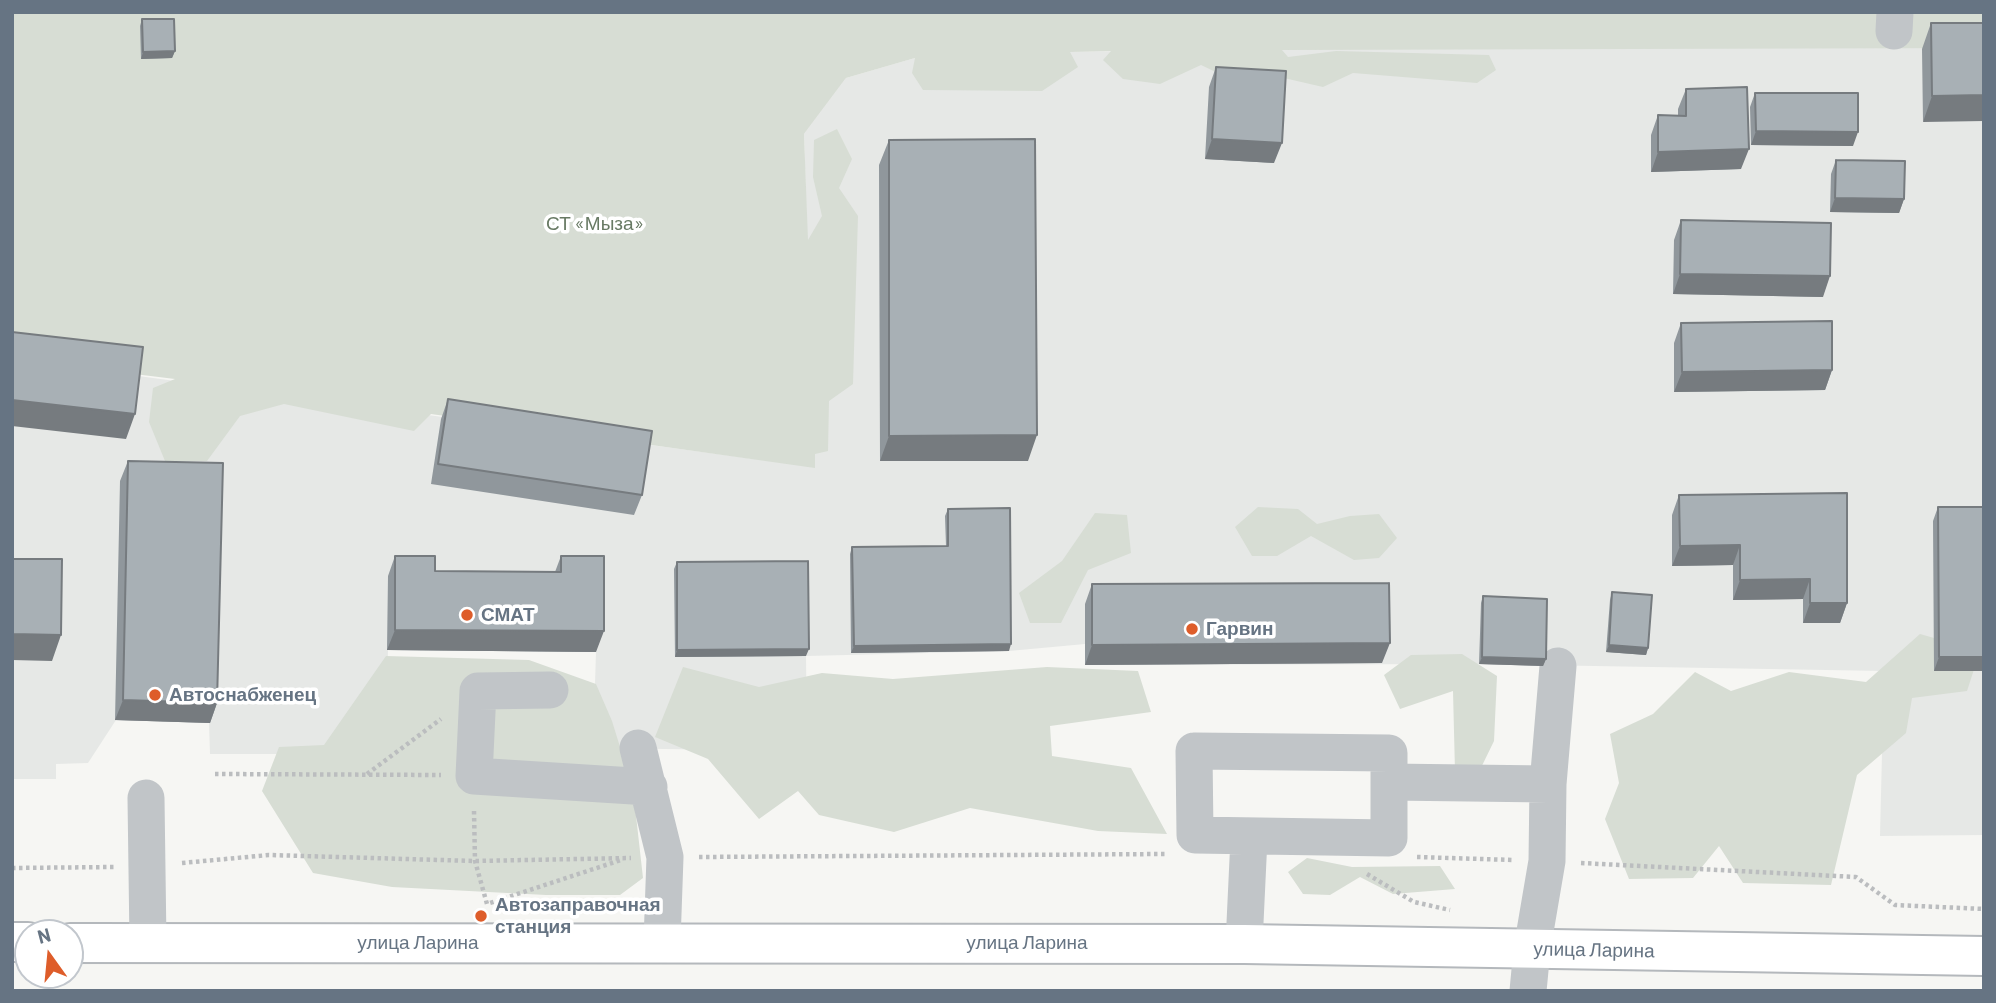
<!DOCTYPE html>
<html>
<head>
<meta charset="utf-8">
<style>
  body { margin:0 }
  #map { position:relative; width:1996px; height:1003px; overflow:hidden; background:#f6f6f3; font-family:Barlow,sans-serif }
  canvas { display:block }
  .frame { position:absolute; inset:0; border:14px solid #667483; pointer-events:none }
  .north { position:absolute; left:14px; top:919px; width:70px; height:70px; box-sizing:border-box; background:#fff; border:2px solid #c2c7cd; border-radius:50%; rotate:345deg; font-size:19px; font-weight:700; line-height:28px; text-align:center; color:#667483 }
  .north::after { content:''; display:block; margin:auto; width:24px; height:32px; background:#de5d2a; clip-path:polygon(50% 0,100% 100%,50% 72%,0 100%) }
</style>
</head>
<body>
<div id="map">
<canvas width="1996" height="1003"></canvas>
<div class="frame"></div>
<div class="north">N</div>
</div>
<script>
const context = document.querySelector('canvas').getContext('2d');
context.lineJoin = 'round';
function paint(path, color) {
  context.fillStyle = color;
  context.fill(path, 'evenodd');
}
function shape(rows) {
  const path = new Path2D();
  for (const r of rows) {
    path.moveTo(r[0], r[1]);
    for (let i = 2; i < r.length; i += 2) path.lineTo(r[i], r[i + 1]);
  }
  return path;
}
function strokePath(path, color, width, dash) {
  context.strokeStyle = color;
  context.lineWidth = width;
  context.lineCap = dash ? 'butt' : 'round';
  context.setLineDash(dash || []);
  context.stroke(path);
}
function label(font, color, halo, rows, align = 'center') {
  context.font = font + ' Barlow,sans-serif';
  context.lineWidth = 7;
  context.setLineDash([]);
  context.textBaseline = 'middle';
  context.strokeStyle = halo;
  context.fillStyle = color;
  for (const [text, x, y, turn = 0] of rows) {
    context.save();
    context.translate(x, y);
    context.rotate((+turn || 0) * Math.PI / 180);
    context.textAlign = isNaN(turn) ? turn : align;
    if (halo) context.strokeText(text, 0, 0);
    context.fillText(text, 0, 0);
    context.restore();
  }
}
const built = shape([
  [1518,47,1984,48,1984,835,1880,836,1884,671,1479,664,1085,665,1085,644,1009,651,806,656,807,751,593,748,596,652,388,650,387,700,376,754,210,754,209,723,116,720,88,763,56,764,56,779,12,779,12,359,814,467,804,134,846,78,932,53]
]);
const green = shape([
  [12,12,1984,12,1984,48,1282,50,1288,57,1336,51,1489,55,1496,70,1477,83,1353,73,1323,87,1271,75,1245,86,1201,65,1160,84,1123,79,1103,60,1111,51,1070,52,1078,67,1042,91,923,90,912,73,915,58,846,78,804,134,808,240,822,216,813,177,814,140,837,129,852,159,839,188,858,216,853,384,829,401,828,451,815,454,815,468,431,414,414,431,284,404,240,416,207,461,165,461,149,422,153,388,175,379,12,359],
  [1258,507,1298,509,1317,524,1350,516,1379,514,1397,538,1379,558,1354,560,1311,536,1277,556,1252,556,1235,527],
  [1095,513,1127,515,1131,553,1088,570,1061,623,1030,623,1019,593,1062,561],
  [1920,634,1980,651,1967,691,1912,698,1906,733,1857,775,1831,885,1743,883,1719,846,1693,878,1629,879,1605,819,1619,783,1610,734,1653,714,1695,672,1731,691,1789,672,1866,682],
  [1462,654,1497,676,1494,741,1477,776,1455,772,1453,691,1400,709,1384,675,1411,655],
  [386,656,529,660,596,684,612,721,633,789,643,878,620,895,546,895,392,887,313,873,262,791,279,747,324,745],
  [683,667,759,687,822,673,893,679,1047,667,1138,671,1151,712,1050,726,1052,756,1131,768,1167,834,1098,831,970,808,894,832,819,815,798,791,759,819,708,759,655,737],
  [1307,858,1352,867,1440,866,1455,889,1393,894,1360,877,1330,895,1303,894,1288,872]
]);
const path = shape([
  [215,774,441,775],
  [367,774,441,719],
  [474,811,475,861,487,904,621,860],
  [699,857,1166,854],
  [1417,857,1513,860],
  [182,863,269,855,475,861,631,858],
  [1581,863,1856,877,1895,905,1984,909],
  [12,868,114,867],
  [1367,874,1414,902,1450,910]
]);
const minor = shape([
  [1894,31,1895,12],
  [550,690,478,691,474,776,649,787],
  [638,748,665,857,662,942],
  [1194,751,1389,753,1389,838,1195,835,1194,751],
  [1389,782,1548,784],
  [146,798,148,943],
  [1244,944,1249,838],
  [1528,991,1532,949,1547,861,1548,784,1558,666]
]);
const major = shape([
  [12,942,28,942],
  [70,943,1244,944,1984,956]
]);
const wall = shape([
  [142,19,175,51,172,58,141,59,140,26],
  [1931,23,1984,23,1923,122,1922,49],
  [1216,67,1274,163,1205,159,1209,87],
  [1686,89,1741,169,1651,172,1651,135,1658,115,1678,116,1678,109],
  [1755,93,1853,146,1751,145,1750,107],
  [889,140,1028,461,880,461,879,165],
  [1836,160,1904,199,1899,213,1830,212,1831,174],
  [1681,220,1823,297,1673,294,1674,240],
  [1681,323,1832,370,1825,390,1674,392,1674,343],
  [448,399,642,495,634,515,431,484,441,419],
  [128,461,217,703,210,723,115,720,120,481],
  [1679,495,1847,603,1840,623,1803,623,1803,599,1733,600,1733,565,1672,566,1672,515],
  [1938,507,1984,507,1984,671,1934,671,1933,521],
  [948,509,1009,651,851,653,850,554,852,547,946,546,945,516],
  [395,556,435,571,555,572,561,556,596,652,387,650,388,576],
  [677,562,806,656,675,657,674,569],
  [1092,584,1382,663,1085,665,1085,604],
  [1612,592,1648,648,1646,655,1606,652,1610,600],
  [1483,596,1546,659,1543,666,1479,664,1481,603]
]);
const shadedWall = shape([
  [175,51,172,58,141,59,143,52],
  [1984,95,1984,121,1923,122,1932,96],
  [1756,131,1858,132,1853,146,1751,145],
  [1212,139,1282,143,1274,163,1205,159],
  [1749,149,1741,169,1651,172,1658,152],
  [1835,198,1904,199,1899,213,1830,212],
  [1680,274,1830,276,1823,297,1673,294],
  [1832,370,1825,390,1674,392,1682,372],
  [12,400,135,414,126,439,12,426],
  [1037,435,1028,461,880,461,889,436],
  [1740,545,1733,565,1672,566,1680,546],
  [1810,579,1803,599,1733,600,1740,580],
  [1810,603,1847,603,1840,623,1803,623],
  [395,630,604,631,596,652,387,650],
  [12,634,61,635,52,661,12,660],
  [1390,643,1382,663,1085,665,1092,645],
  [1011,644,1009,651,851,653,854,646],
  [1609,645,1648,648,1646,655,1606,652],
  [809,649,806,656,675,657,677,650],
  [1482,657,1546,659,1543,666,1479,664],
  [1939,657,1984,657,1984,671,1934,671],
  [123,700,217,703,210,723,115,720]
]);
const building = shape([
  [142,19,174,19,175,51,143,52,142,19],
  [1931,23,1984,23,1984,95,1932,96,1931,23],
  [1216,67,1286,71,1282,143,1212,139,1216,67],
  [1747,87,1749,149,1658,152,1658,115,1686,116,1686,89,1747,87],
  [1755,93,1858,93,1858,132,1756,131,1755,93],
  [1035,139,1037,435,889,436,889,140,1035,139],
  [1836,160,1905,161,1904,199,1835,198,1836,160],
  [1681,220,1831,223,1830,276,1680,274,1681,220],
  [1832,321,1832,370,1682,372,1681,323,1832,321],
  [12,332,143,347,135,414,12,400,12,332],
  [448,399,652,431,642,495,438,464,448,399],
  [128,461,223,463,217,703,123,700,128,461],
  [1847,493,1847,603,1810,603,1810,579,1740,580,1740,545,1680,546,1679,495,1847,493],
  [1938,507,1984,507,1984,657,1939,657,1938,507],
  [1010,508,1011,644,854,646,852,547,948,546,948,509,1010,508],
  [395,556,435,556,435,571,561,572,561,556,604,556,604,631,395,630,395,556],
  [12,559,62,559,61,635,12,634,12,559],
  [808,561,809,649,677,650,677,562,808,561],
  [1389,583,1390,643,1092,645,1092,584,1389,583],
  [1612,592,1652,595,1648,648,1609,645,1612,592],
  [1483,596,1547,599,1546,659,1482,657,1483,596]
]);
const markers = [
  [467,615,7,"#de5d2a"],
  [1192,629,7,"#de5d2a"],
  [155,695,7,"#de5d2a"],
  [481,916,7,"#de5d2a"]
];
const parkNames = [
  ["СТ «Мыза»",595,224]
];
const poiNames = [
  ["СМАТ",481,615],
  ["Гарвин",1206,629],
  ["Автоснабженец",169,695],
  ["Автозаправочная",495,905],
  ["станция",495,927]
];
const streetNames = [
  ["улица Ларина",418,943],
  ["улица Ларина",1027,943],
  ["улица Ларина",1594,950,1]
];
paint(built, '#e6e8e6');
paint(green, '#d7ddd4');
strokePath(major, '#b4b8bc', 42);
strokePath(path, '#bbbdbf', 4.5, [3.5, 3.5]);
strokePath(minor, '#c1c5c8', 37);
strokePath(major, '#fff', 38);
paint(wall, '#90979c');
paint(shadedWall, '#767b7f');
paint(building, '#a8b0b5');
strokePath(building, '#767b7f', 2);
for (const [x, y, r, color] of markers) {
  const dot = new Path2D();
  dot.arc(x, y, r, 0, 2 * Math.PI);
  context.fillStyle = color;
  context.fill(dot);
  strokePath(dot, '#fff', 2.5);
}
label('19px', '#687a64', '#fff', parkNames);
label('bold 19px', '#667483', '#fff', poiNames, 'left');
label('19px', '#667483', '#fff', streetNames);
</script>
</body>
</html>
